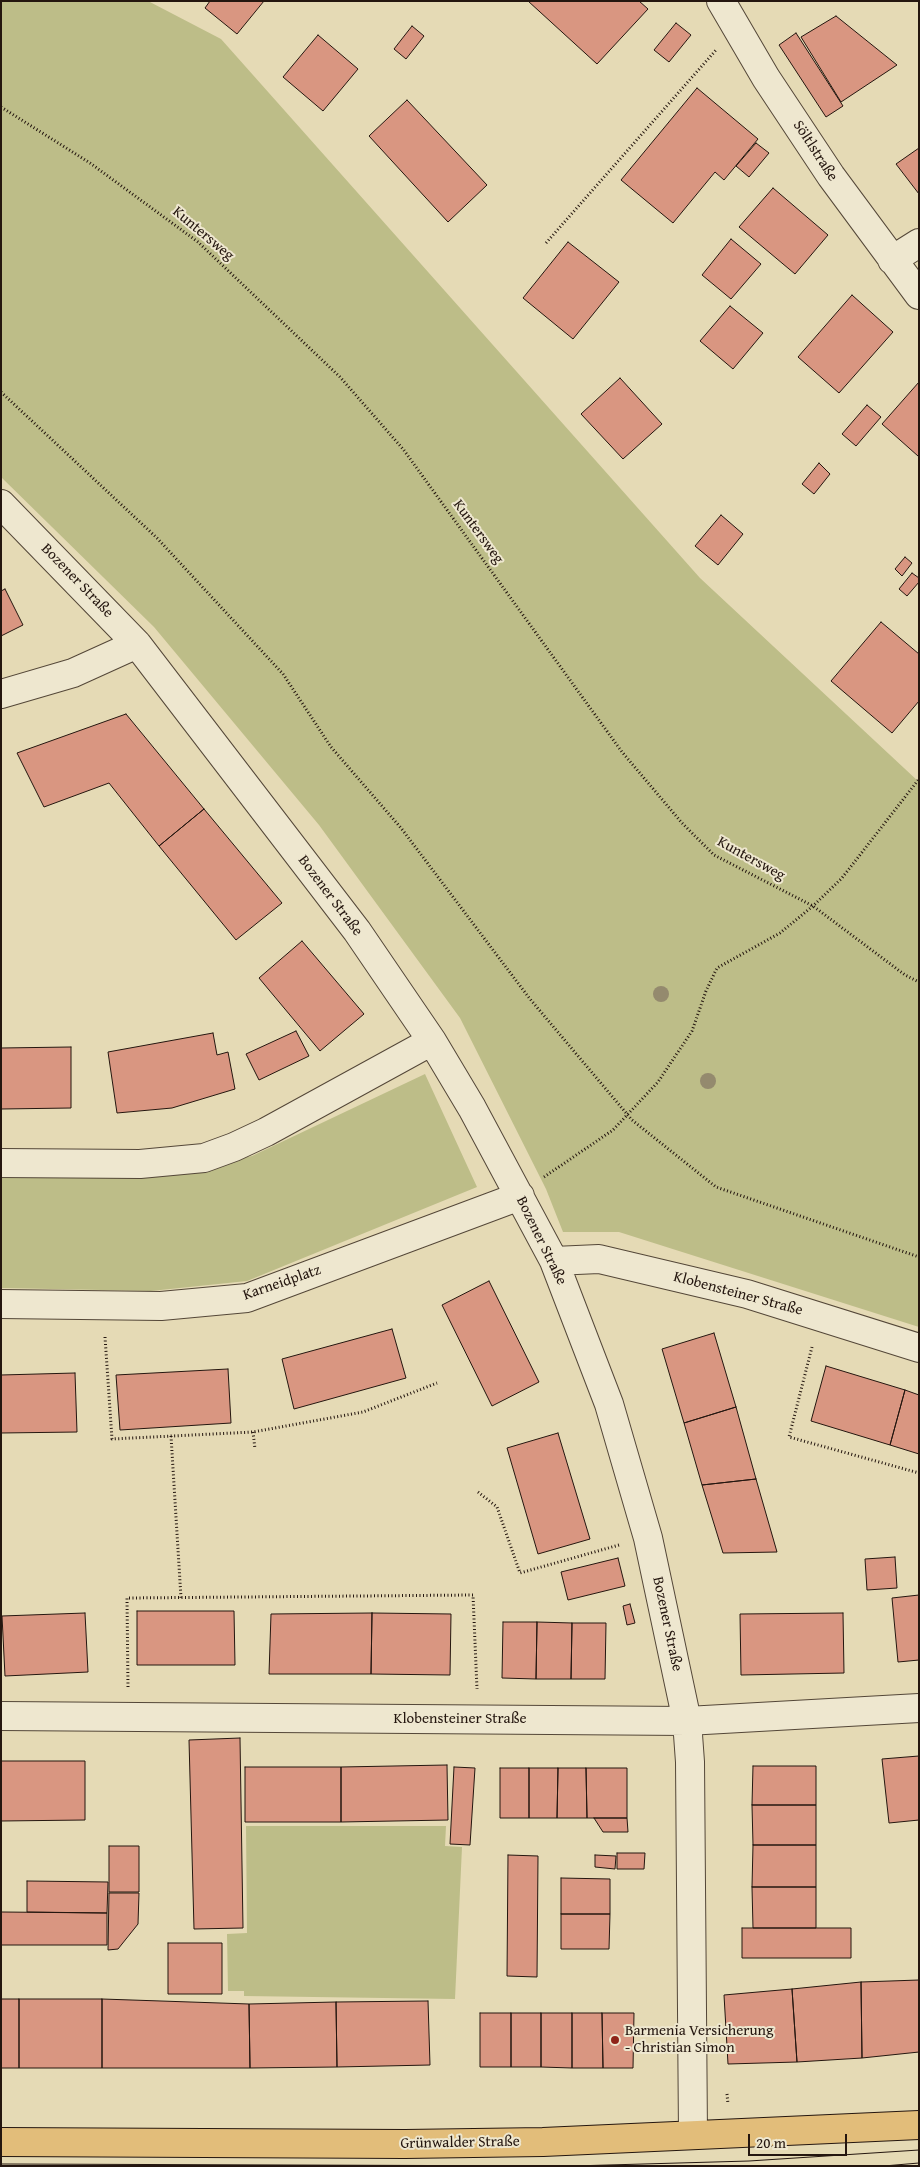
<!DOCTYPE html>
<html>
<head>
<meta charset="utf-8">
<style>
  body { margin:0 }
  #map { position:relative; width:920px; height:2167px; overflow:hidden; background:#e5dab5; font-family:"Gentium Book Plus",serif }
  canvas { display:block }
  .frame { position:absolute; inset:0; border:2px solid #24160f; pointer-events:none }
  .scale { position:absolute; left:748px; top:2134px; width:99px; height:22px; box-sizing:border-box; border:2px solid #24160f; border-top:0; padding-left:6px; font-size:15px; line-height:18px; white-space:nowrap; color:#24160f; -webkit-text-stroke:4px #eee7cf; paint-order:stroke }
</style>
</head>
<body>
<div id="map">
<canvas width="920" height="2167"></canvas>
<div class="frame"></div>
<div class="scale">20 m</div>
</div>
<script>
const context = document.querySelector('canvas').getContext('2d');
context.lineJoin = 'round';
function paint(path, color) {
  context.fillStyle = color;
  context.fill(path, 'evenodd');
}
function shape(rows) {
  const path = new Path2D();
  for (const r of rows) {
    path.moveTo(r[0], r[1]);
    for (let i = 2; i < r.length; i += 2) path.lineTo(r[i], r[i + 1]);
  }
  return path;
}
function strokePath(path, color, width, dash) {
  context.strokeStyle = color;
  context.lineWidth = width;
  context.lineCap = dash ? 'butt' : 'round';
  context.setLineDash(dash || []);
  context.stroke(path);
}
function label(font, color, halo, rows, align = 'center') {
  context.font = font + ' "Gentium Book Plus",serif';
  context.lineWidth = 4;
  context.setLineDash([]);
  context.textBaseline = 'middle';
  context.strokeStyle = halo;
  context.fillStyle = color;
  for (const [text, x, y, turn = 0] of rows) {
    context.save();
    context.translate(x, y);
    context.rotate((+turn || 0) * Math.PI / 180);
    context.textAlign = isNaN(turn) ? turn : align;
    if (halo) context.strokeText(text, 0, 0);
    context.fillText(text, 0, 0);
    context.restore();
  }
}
const green = shape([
  [1,1,148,1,221,39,700,578,919,782,919,1327,619,1232,563,1232,546,1189,460,1018,319,825,154,627,1,477],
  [425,1074,477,1187,247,1281,151,1291,1,1288,1,1177,149,1177,252,1156],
  [246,1826,446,1826,445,1846,462,1847,455,1999,244,1996,244,1991,228,1991,227,1934,247,1933]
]);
const building = shape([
  [210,1,264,1,237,34,205,8,210,1],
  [528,1,639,1,648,9,597,64,528,1],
  [836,16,897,65,841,102,801,37,836,16],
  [676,23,691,35,669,62,654,50,676,23],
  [412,26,424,36,406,59,394,49,412,26],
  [796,33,843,106,826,117,779,45,796,33],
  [318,35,358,69,323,111,283,77,318,35],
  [697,88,758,139,724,180,715,172,673,223,621,180,697,88],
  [407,100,487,185,448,222,369,136,407,100],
  [756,143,769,153,749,177,736,166,756,143],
  [919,148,919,194,896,164,919,148],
  [773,188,828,235,795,274,739,227,773,188],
  [731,239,761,264,731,299,702,275,731,239],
  [568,242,619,282,573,339,523,298,568,242],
  [852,295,893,332,839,393,798,357,852,295],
  [730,306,763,333,733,369,700,341,730,306],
  [620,378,662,424,623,459,581,414,620,378],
  [919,382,919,455,918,456,882,424,919,382],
  [867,405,881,417,856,446,842,434,867,405],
  [819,463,830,474,814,494,802,484,819,463],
  [721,515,743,534,718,565,695,546,721,515],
  [905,557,912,563,902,576,895,569,905,557],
  [912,573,919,578,919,582,907,596,899,589,912,573],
  [5,589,23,625,1,636,1,591,5,589],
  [881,622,919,654,919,701,892,733,831,681,881,622],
  [126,714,204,809,159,846,109,783,44,807,17,753,126,714],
  [204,809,282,903,236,940,159,846,204,809],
  [302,941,364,1014,320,1051,259,978,302,941],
  [296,1031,309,1056,259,1080,246,1054,296,1031],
  [213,1033,217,1055,228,1052,235,1089,172,1108,117,1113,108,1052,213,1033],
  [71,1047,71,1108,1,1109,1,1048,71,1047],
  [489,1281,539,1382,492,1406,442,1305,489,1281],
  [392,1329,406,1378,294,1409,282,1359,392,1329],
  [714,1333,736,1407,684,1423,662,1349,714,1333],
  [826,1366,905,1390,890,1445,811,1421,826,1366],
  [228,1369,231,1423,120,1430,116,1375,228,1369],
  [75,1373,77,1432,1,1433,1,1375,75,1373],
  [905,1390,919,1395,919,1454,890,1445,905,1390],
  [736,1407,756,1479,702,1485,684,1423,736,1407],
  [558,1433,590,1539,538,1554,507,1448,558,1433],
  [756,1479,777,1552,723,1553,702,1485,756,1479],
  [895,1557,897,1588,867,1590,865,1559,895,1557],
  [618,1558,625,1586,568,1600,561,1572,618,1558],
  [919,1595,919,1660,898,1662,892,1598,919,1595],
  [630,1604,635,1623,627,1625,623,1606,630,1604],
  [137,1611,234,1611,235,1665,137,1665,137,1611],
  [85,1613,88,1672,5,1676,2,1616,85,1613],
  [372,1613,371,1674,269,1674,271,1614,372,1613],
  [372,1613,451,1614,450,1675,371,1674,372,1613],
  [843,1613,844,1673,741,1675,740,1614,843,1613],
  [503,1622,537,1622,536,1679,502,1678,503,1622],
  [537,1622,572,1623,571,1679,536,1679,537,1622],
  [572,1623,606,1623,605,1679,571,1679,572,1623],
  [240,1738,243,1928,194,1929,189,1740,240,1738],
  [919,1756,919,1820,889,1823,882,1759,919,1756],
  [1,1761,85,1761,85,1820,1,1821,1,1761],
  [447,1765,448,1820,341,1822,341,1767,447,1765],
  [753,1766,816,1766,816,1805,752,1805,753,1766],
  [245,1767,341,1767,341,1822,245,1822,245,1767],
  [454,1767,475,1768,470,1845,450,1844,454,1767],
  [500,1768,529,1768,529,1818,500,1818,500,1768],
  [529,1768,558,1768,557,1818,529,1818,529,1768],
  [558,1768,586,1768,587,1818,557,1818,558,1768],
  [586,1768,627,1768,627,1818,587,1818,586,1768],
  [752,1805,816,1805,816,1845,753,1845,752,1805],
  [594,1818,627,1818,628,1832,603,1832,594,1818],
  [753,1845,816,1845,816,1887,752,1887,753,1845],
  [109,1846,139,1846,139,1892,109,1892,109,1846],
  [617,1853,645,1853,644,1869,617,1869,617,1853],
  [508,1855,538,1856,537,1977,507,1976,508,1855],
  [595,1855,616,1856,615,1869,595,1867,595,1855],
  [561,1878,610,1879,610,1914,561,1914,561,1878],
  [27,1881,108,1882,107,1913,27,1912,27,1881],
  [752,1887,816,1887,816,1928,753,1928,752,1887],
  [109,1893,139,1893,138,1924,118,1949,108,1950,109,1893],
  [1,1912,107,1913,107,1945,1,1945,1,1912],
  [561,1914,610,1914,609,1949,561,1949,561,1914],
  [742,1928,851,1928,851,1958,742,1958,742,1928],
  [168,1943,222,1943,222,1994,168,1994,168,1943],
  [919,1980,919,2052,862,2058,861,1982,919,1980],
  [861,1982,862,2058,797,2062,792,1989,861,1982],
  [792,1989,797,2062,728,2064,724,1995,792,1989],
  [1,1999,19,1999,19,2068,1,2068,1,1999],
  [19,1999,102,1999,102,2068,19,2068,19,1999],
  [102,1999,249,2004,250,2068,102,2068,102,1999],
  [428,2001,430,2065,337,2067,336,2002,428,2001],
  [336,2002,337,2067,250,2068,249,2004,336,2002],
  [480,2013,511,2013,511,2067,480,2067,480,2013],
  [511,2013,541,2013,541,2067,511,2067,511,2013],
  [541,2013,572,2013,572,2068,541,2067,541,2013],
  [572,2013,602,2013,603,2068,572,2068,572,2013],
  [602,2013,634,2013,633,2068,603,2068,602,2013]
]);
const path = shape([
  [1,107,90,163,198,242,340,377,403,449,622,752,682,823,714,855,813,906,905,975,919,982],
  [546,243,716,50],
  [1,392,157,538,283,674,331,747,401,828,530,999,632,1120,716,1187,919,1257],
  [544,1177,613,1130,658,1082,692,1031,706,991,717,968,780,933,813,906,842,878,919,779],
  [105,1337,112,1439,253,1432,363,1412,437,1383],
  [812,1347,789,1437,919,1473],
  [253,1432,255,1449],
  [171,1436,181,1598],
  [478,1492,497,1507,520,1573,619,1545],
  [128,1687,127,1598,473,1595,477,1689],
  [727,2094,728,2104]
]);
const minor = shape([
  [721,1,766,78,831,176,919,295],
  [892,260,919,243],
  [1,504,137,644,357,931,432,1041,472,1108,554,1261,609,1404,648,1538,687,1721,690,1762,693,2135],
  [1,694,73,673,137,644],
  [1,1163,140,1164,204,1158,234,1147,266,1132,432,1041],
  [554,1261,599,1259,747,1294,919,1348],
  [1,1304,161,1306,247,1298,520,1196],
  [1,1716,687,1721,919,1708]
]);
const major = shape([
  [1,2142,405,2144,543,2142,919,2125]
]);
const tram = shape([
  [1,2164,567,2166],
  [573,2166,749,2161,919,2150],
  [884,2166,919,2163]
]);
const trees = [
  [661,994],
  [708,1081]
];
const markers = [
  [615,2040,5,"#8f2418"]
];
const streetNames = [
  ["Söltlstraße",815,151,57],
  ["Kuntersweg",203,234,40],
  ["Kuntersweg",478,532,54],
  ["Bozener Straße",77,581,46],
  ["Kuntersweg",751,859,29],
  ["Bozener Straße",330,896,53],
  ["Bozener Straße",541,1241,64],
  ["Karneidplatz",282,1283,-19],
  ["Klobensteiner Straße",738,1294,15],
  ["Bozener Straße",667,1624,78],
  ["Klobensteiner Straße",460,1719],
  ["Grünwalder Straße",460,2143,-1]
];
const poiNames = [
  ["Barmenia Versicherung",625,2031],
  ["- Christian Simon",625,2048]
];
paint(green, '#bdbd88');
paint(building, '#d99681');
strokePath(building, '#24160f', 1);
strokePath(minor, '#544738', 30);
strokePath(major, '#24160f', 30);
strokePath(path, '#24160f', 3, [1, 2.5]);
strokePath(minor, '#eee7cf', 28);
strokePath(major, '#e2bd7a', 28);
strokePath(tram, '#24160f', 1);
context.fillStyle = '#948a6e';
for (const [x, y] of trees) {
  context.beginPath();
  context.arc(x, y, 8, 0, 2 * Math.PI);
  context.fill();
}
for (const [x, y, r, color] of markers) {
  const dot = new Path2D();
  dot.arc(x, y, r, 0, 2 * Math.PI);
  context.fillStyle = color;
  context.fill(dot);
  strokePath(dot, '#eee7cf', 2);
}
label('15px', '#24160f', '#eee7cf', streetNames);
label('15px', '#24160f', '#eee7cf', poiNames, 'left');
</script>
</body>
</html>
